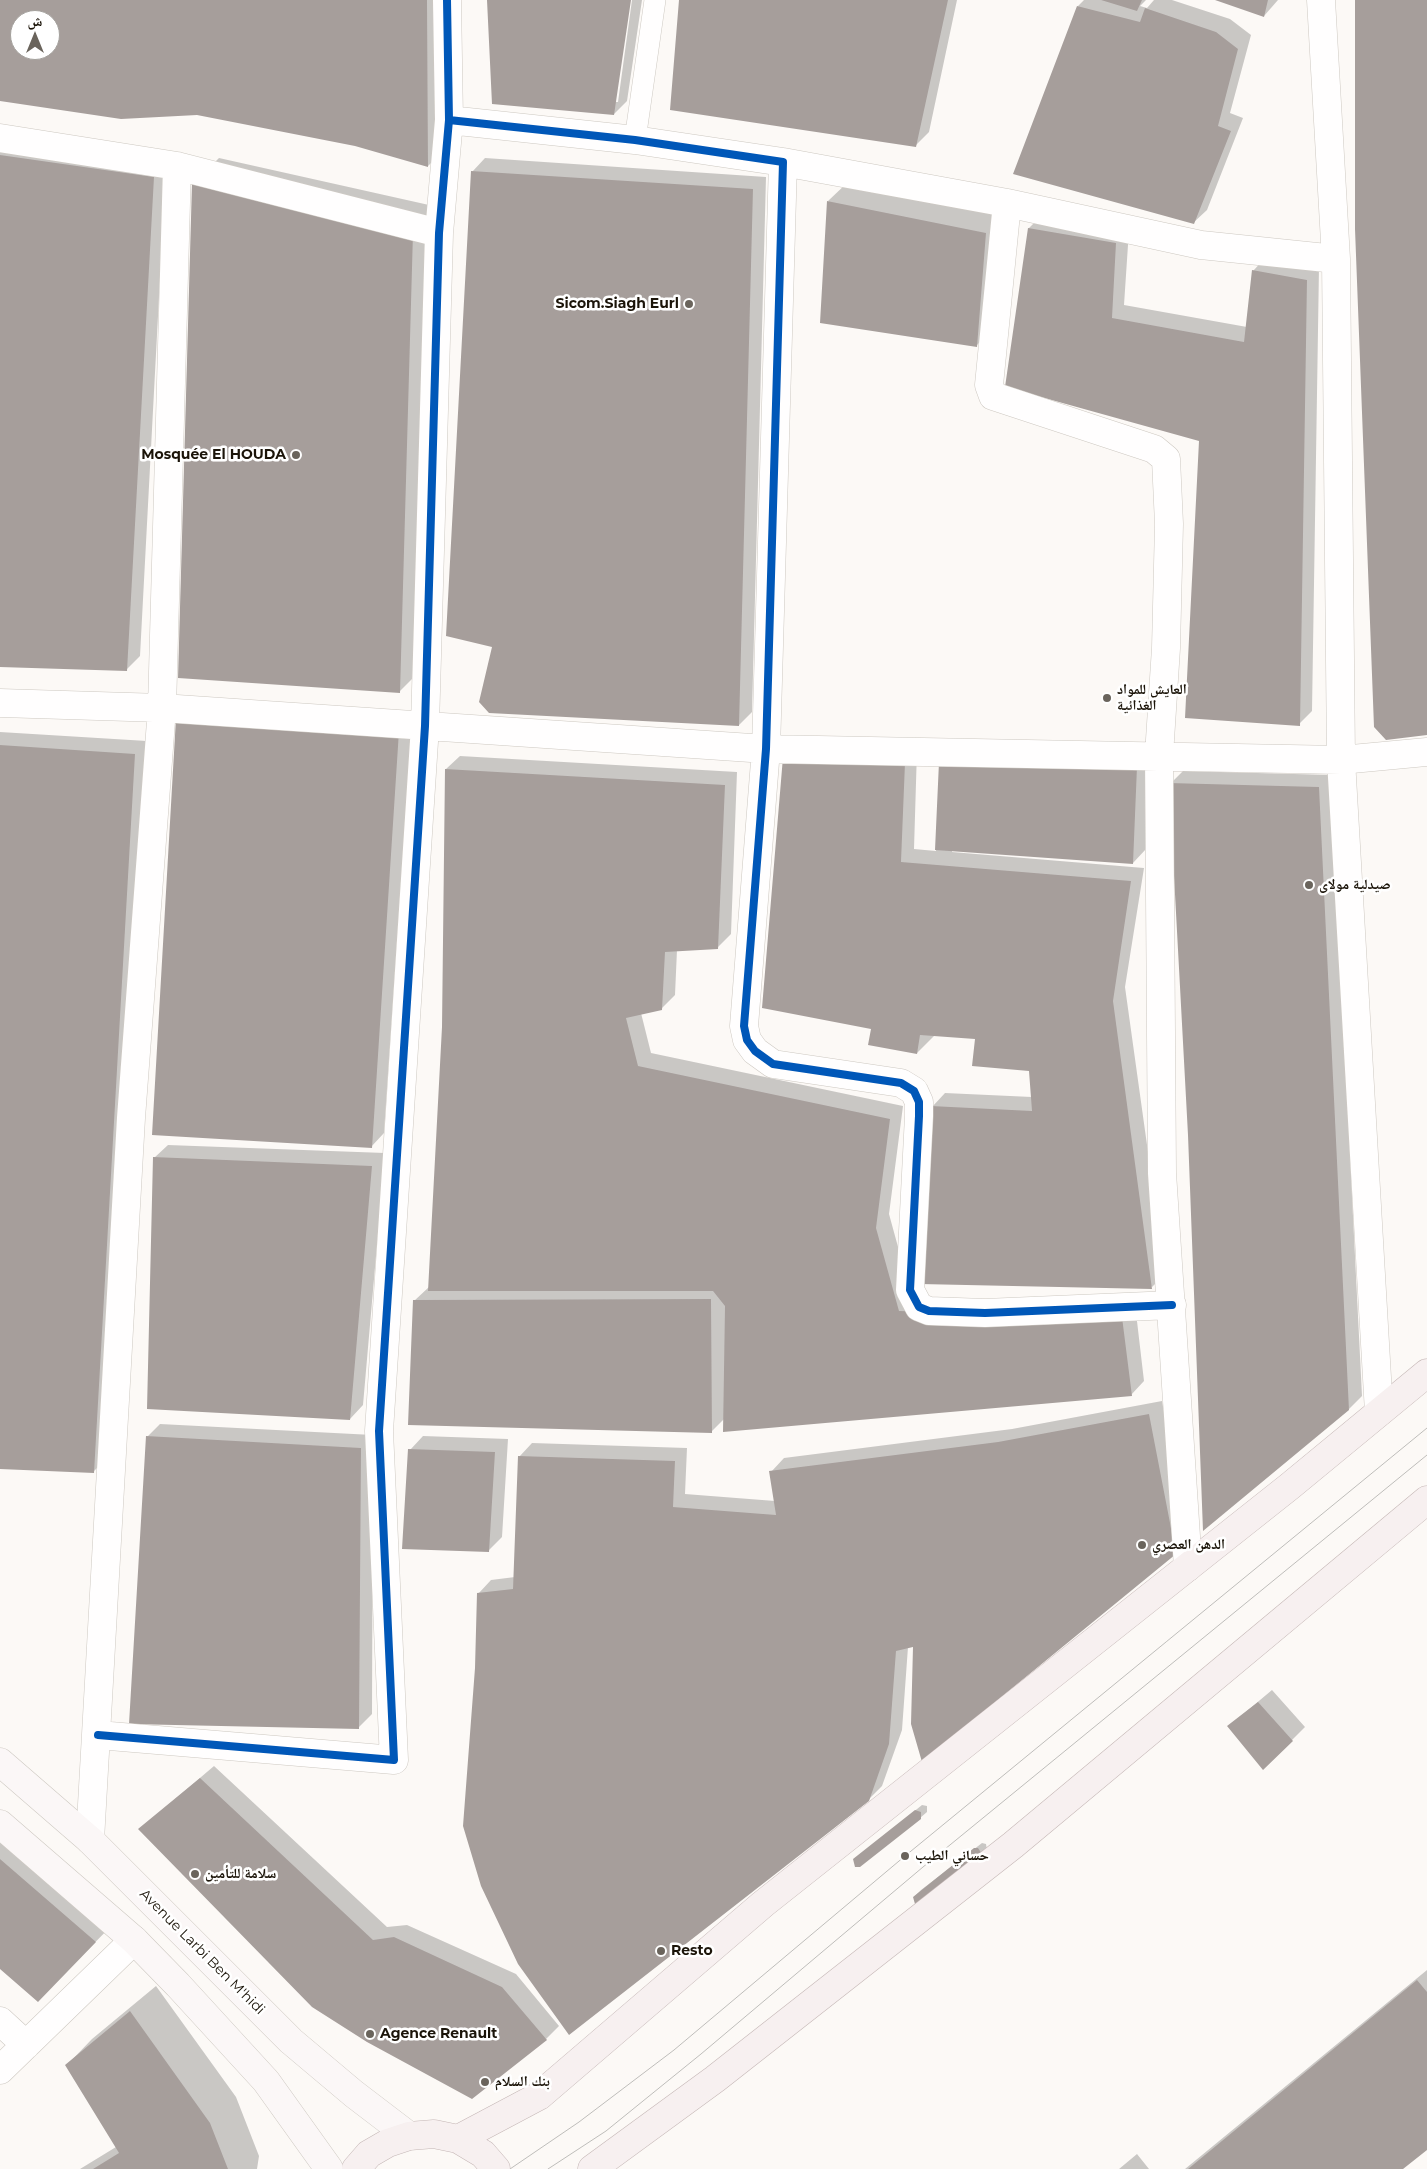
<!DOCTYPE html>
<html>
<head>
<meta charset="utf-8">
<style>
  body { margin:0 }
  #map { position:relative; width:1427px; height:2169px; overflow:hidden; background:#fcf9f6; font-family:Montserrat,"Noto Naskh Arabic",sans-serif }
  canvas { display:block }
  .north { position:absolute; left:10px; top:10px; width:50px; height:50px; box-sizing:border-box; background:#fff; border:1px solid #a4a19d; border-radius:50%; rotate:0deg; font-size:14px; font-weight:700; line-height:20px; text-align:center; color:#1b1409 }
  .north::after { content:''; display:block; margin:auto; width:18px; height:22px; background:#6a645c; clip-path:polygon(50% 0,100% 100%,50% 72%,0 100%) }
</style>
</head>
<body>
<div id="map">
<canvas width="1427" height="2169"></canvas>
<div class="north">ش</div>
</div>
<script>
const context = document.querySelector('canvas').getContext('2d');
context.lineJoin = 'round';
function paint(path, color) {
  context.fillStyle = color;
  context.fill(path, 'evenodd');
}
function shape(rows) {
  const path = new Path2D();
  for (const r of rows) {
    path.moveTo(r[0], r[1]);
    for (let i = 2; i < r.length; i += 2) path.lineTo(r[i], r[i + 1]);
  }
  return path;
}
function strokePath(path, color, width, dash) {
  context.strokeStyle = color;
  context.lineWidth = width;
  context.lineCap = dash ? 'butt' : 'round';
  context.setLineDash(dash || []);
  context.stroke(path);
}
function label(font, color, halo, rows, align = 'center') {
  context.font = font + ' Montserrat,"Noto Naskh Arabic",sans-serif';
  context.lineWidth = 5;
  context.setLineDash([]);
  context.textBaseline = 'middle';
  context.strokeStyle = halo;
  context.fillStyle = color;
  for (const [text, x, y, turn = 0] of rows) {
    context.save();
    context.translate(x, y);
    context.rotate((+turn || 0) * Math.PI / 180);
    context.textAlign = isNaN(turn) ? turn : align;
    if (halo) context.strokeText(text, 0, 0);
    context.fillText(text, 0, 0);
    context.restore();
  }
}
const shadow = shape([
  [0,0,440,0,441,153,428,166,355,145,198,114,0,99],
  [20,20,50,20,50,50,20,50],
  [489,0,630,0,615,102,618,102,632,0,642,0,627,101,614,114],
  [681,0,957,0,929,132,915,146],
  [1084,0,1146,0,1140,6,1147,8,1154,0,1172,0,1230,19,1251,35,1230,113,1243,118,1207,210,1193,223,1078,6],
  [1218,0,1278,0,1264,16],
  [0,141,166,165,140,656,127,669,0,666],
  [219,158,438,207,425,666,399,692,193,184],
  [485,158,766,177,752,712,739,725,493,646,472,172],
  [848,182,1005,214,996,326,976,346,828,201],
  [1042,215,1129,230,1124,305,1247,327,1253,271,1266,257,1319,267,1312,711,1299,724,1200,440,1006,386,1029,228],
  [191,705,412,718,384,1133,371,1147],
  [0,732,147,741,106,1459,93,1472,0,1468],
  [917,750,914,849,936,851,940,762,1150,754,1146,849,1133,863,952,850,952,852,1144,868,1125,987,1165,1274,1152,1287,932,1107,945,1093,1032,1097,1031,1069,976,1038,935,1035,917,1053,871,1028,784,758],
  [460,756,737,772,731,934,717,948,677,950,675,995,661,1009,641,1013,651,1053,903,1106,889,1214,912,1298,1135,1304,1144,1381,1131,1395,725,1418,712,1431,414,1301,429,1287,444,1027,446,769],
  [1183,771,1331,775,1362,1396,1349,1409,1189,1135,1170,784],
  [168,1145,385,1153,363,1405,350,1419,154,1158],
  [1162,1401,1188,1540,908,1647,902,1730,882,1786,868,1800,476,1668,478,1594,491,1580,515,1577,519,1457,532,1443,687,1448,685,1494,775,1501,771,1472,784,1458,1012,1429],
  [160,1424,373,1435,372,1714,359,1727,147,1437],
  [423,1436,508,1439,502,1537,489,1550,410,1450],
  [1272,1690,1305,1727,1264,1768,1229,1726],
  [214,1766,387,1927,407,1925,516,1974,559,2026,546,2039,140,1829],
  [922,1805,927,1806,927,1812,920,1818,855,1859],
  [0,1811,121,1916,63,1975,0,1967],
  [982,1843,986,1844,987,1850,920,1904,914,1901,914,1897,921,1890],
  [1427,1970,1427,2148,1401,2169,1185,2169],
  [156,1986,236,2097,259,2156,257,2169,80,2169,116,2147,67,2065,92,2039],
  [1137,2154,1149,2169,1119,2169]
]);
const building = shape([
  [0,0,427,0,428,167,355,146,197,115,121,119,0,101],
  [20,20,50,20,50,50,20,50],
  [487,0,631,0,614,115,492,104],
  [679,0,948,0,916,147,670,110],
  [1101,0,1142,0,1137,11],
  [1215,0,1268,0,1264,17],
  [1355,0,1427,0,1427,735,1386,740,1374,727,1355,229],
  [1077,6,1140,22,1145,8,1216,32,1238,49,1218,126,1231,131,1194,224,1013,174],
  [0,155,154,177,127,671,0,667],
  [471,171,753,189,739,726,489,713,479,702,492,647,446,636],
  [192,183,413,233,400,693,178,678],
  [827,201,986,233,977,347,820,323],
  [1028,228,1116,243,1112,318,1244,342,1252,270,1307,280,1300,726,1185,718,1199,441,1005,387],
  [176,718,399,731,372,1148,152,1135],
  [0,745,135,754,94,1473,0,1469],
  [783,757,905,763,901,862,1131,881,1113,1001,1152,1289,920,1284,931,1106,1032,1111,1029,1071,972,1066,975,1039,920,1035,917,1054,868,1045,871,1029,762,1008],
  [939,762,1137,767,1133,864,935,850],
  [445,769,725,785,718,949,665,952,662,1010,626,1018,638,1066,890,1119,876,1228,899,1311,1122,1317,1132,1396,723,1432,725,1306,713,1291,428,1291,442,1027],
  [1169,783,1319,787,1349,1410,1203,1531,1188,1135],
  [153,1157,372,1166,350,1420,147,1409],
  [711,1299,712,1433,408,1425,413,1300],
  [1149,1414,1176,1554,922,1762,911,1724,913,1647,896,1651,889,1744,869,1801,569,2035,518,1964,481,1886,463,1826,475,1668,477,1593,513,1589,518,1456,675,1461,673,1507,776,1515,769,1471,998,1442],
  [146,1436,361,1448,359,1729,129,1724],
  [408,1449,495,1452,489,1552,402,1549],
  [1258,1702,1293,1741,1263,1770,1227,1726],
  [200,1778,373,1940,394,1937,502,1987,547,2040,472,2099,367,2042,312,2007,138,1829],
  [915,1810,921,1812,921,1819,860,1867,855,1867,853,1859],
  [974,1848,978,1848,982,1854,916,1906,915,1904,913,1897],
  [0,1859,96,1942,38,2002,0,1969],
  [1417,1980,1427,1992,1427,2150,1403,2169,1188,2169],
  [130,2011,210,2123,228,2169,93,2169,119,2153,65,2065]
]);
const lane = shape([
  [635,140,655,0]
]);
const street = shape([
  [1321,0,1336,259,1341,760,1379,1412],
  [449,120,635,140,783,162,766,749,744,1026,747,1040,755,1051,773,1064,901,1083,914,1091,919,1102,919,1116,910,1290,919,1307,929,1311,985,1313,1172,1305],
  [0,138,177,166,439,233],
  [783,162,1007,203,1201,245,1336,259],
  [1007,203,989,385,993,396,1154,449,1166,459,1169,524,1166,648,1159,755,1162,1173,1188,1567],
  [0,703,162,708,766,749,1341,760,1427,752],
  [98,1735,394,1760,379,1431,425,726,439,233,449,120,447,0],
  [90,1840,131,1118,162,708,177,166],
  [0,2021,26,2045],
  [0,2070,134,1940]
]);
const secondary = shape([
  [0,1762,90,1840,291,2041,354,2094,409,2136],
  [0,1824,134,1940,178,1985,266,2081,329,2169]
]);
const primary = shape([
  [458,2139,539,2096,763,1904,1290,1486,1427,1373],
  [356,2169,369,2154,388,2143,409,2136,434,2134,458,2139,483,2154,496,2169],
  [592,2169,715,2079,1013,1845,1427,1500]
]);
const tram = shape([
  [510,2169,579,2122,674,2050,905,1856,1427,1428],
  [548,2169,606,2131,701,2054,923,1867,1427,1455]
]);
const cycleway = shape([
  [449,120,635,140,783,162,766,749,744,1026,747,1040,755,1051,773,1064,901,1083,914,1091,919,1102,919,1116,910,1290,919,1307,929,1311,985,1313,1172,1305],
  [98,1735,394,1760,379,1431,425,726,439,233,449,120,447,0]
]);
const markers = [
  [689,304,5,"#6a645c"],
  [296,455,5,"#6a645c"],
  [1107,698,5,"#6a645c"],
  [1309,885,5,"#6a645c"],
  [1142,1545,5,"#6a645c"],
  [905,1856,5,"#6a645c"],
  [195,1874,5,"#6a645c"],
  [661,1951,5,"#6a645c"],
  [370,2034,5,"#6a645c"],
  [485,2082,5,"#6a645c"]
];
const poiNames = [
  ["Sicom.Siagh Eurl",679,304,"right"],
  ["Mosquée El HOUDA",286,455,"right"],
  ["العايش للمواد",1117,690],
  ["الغذائية",1117,706],
  ["صيدلية مولاى",1319,885],
  ["الدهن العصري",1152,1545],
  ["حساني الطيب",915,1856],
  ["سلامة للتأمين",205,1874],
  ["Resto",671,1951],
  ["Agence Renault",380,2034],
  ["بنك السلام",495,2082]
];
const streetNames = [
  ["Avenue Larbi Ben M'hidi",202,1952,45]
];
paint(shadow, '#0003');
paint(building, '#a69e9b');
strokePath(lane, '#cdc8c1', 22);
strokePath(street, '#cdc8c1', 29);
strokePath(secondary, '#cdc8c1', 29);
strokePath(primary, '#c4b6b5', 29);
strokePath(lane, '#fffefe', 21);
strokePath(street, '#fffefe', 28);
strokePath(secondary, '#fbf7f7', 28);
strokePath(primary, '#f7f0f0', 28);
strokePath(tram, '#bebdba', 1);
strokePath(cycleway, '#0057b8', 8);
for (const [x, y, r, color] of markers) {
  const dot = new Path2D();
  dot.arc(x, y, r, 0, 2 * Math.PI);
  context.fillStyle = color;
  context.fill(dot);
  strokePath(dot, '#fff', 2);
}
label('bold 14px', '#1b1409', '#fff', poiNames, 'left');
label('14px', '#1b1409', '#fff', streetNames);
</script>
</body>
</html>
